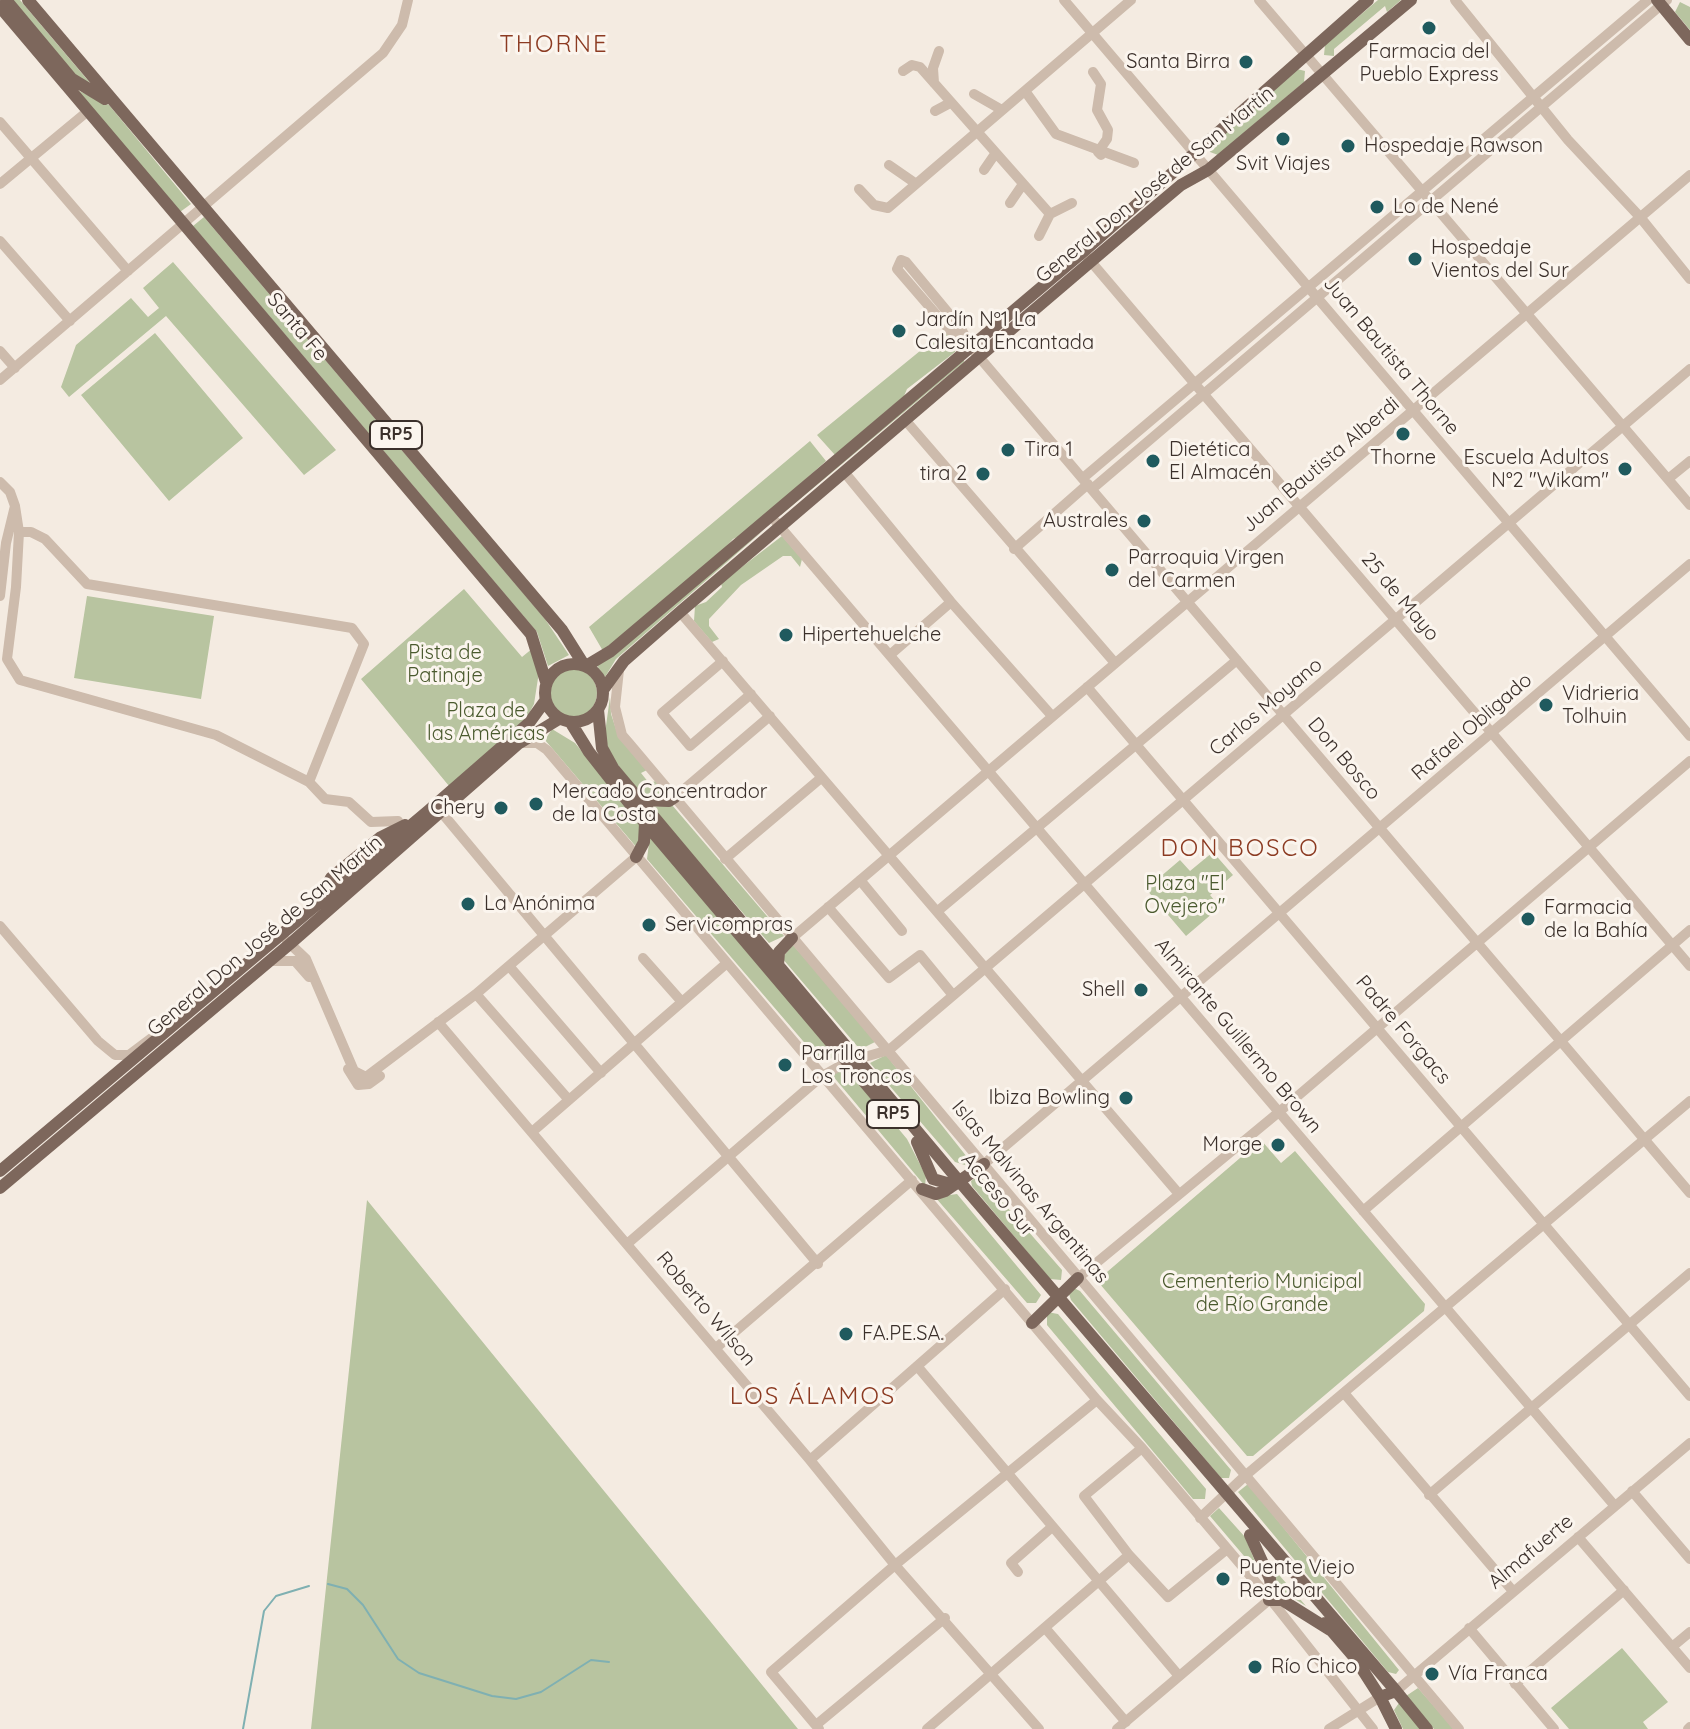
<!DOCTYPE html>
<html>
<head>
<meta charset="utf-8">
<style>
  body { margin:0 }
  canvas { display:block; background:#f4ebe1 }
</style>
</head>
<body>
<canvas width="1690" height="1729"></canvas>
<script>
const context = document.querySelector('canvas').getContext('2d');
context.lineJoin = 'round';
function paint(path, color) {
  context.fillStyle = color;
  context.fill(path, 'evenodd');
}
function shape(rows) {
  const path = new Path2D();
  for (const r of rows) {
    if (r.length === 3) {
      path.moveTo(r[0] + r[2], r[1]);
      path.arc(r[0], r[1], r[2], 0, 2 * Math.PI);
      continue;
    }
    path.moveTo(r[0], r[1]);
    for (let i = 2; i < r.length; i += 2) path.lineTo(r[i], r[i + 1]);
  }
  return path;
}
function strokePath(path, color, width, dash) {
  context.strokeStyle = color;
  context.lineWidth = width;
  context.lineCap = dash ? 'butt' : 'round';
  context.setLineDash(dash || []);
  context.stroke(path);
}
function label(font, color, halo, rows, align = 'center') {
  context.font = font + ' Quicksand,sans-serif';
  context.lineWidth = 6;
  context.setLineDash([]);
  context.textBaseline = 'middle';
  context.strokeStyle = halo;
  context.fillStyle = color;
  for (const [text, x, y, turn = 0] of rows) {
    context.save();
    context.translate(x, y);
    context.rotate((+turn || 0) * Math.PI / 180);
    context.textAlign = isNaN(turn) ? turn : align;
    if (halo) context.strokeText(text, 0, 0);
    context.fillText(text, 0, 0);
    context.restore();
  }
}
const green = shape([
  [10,0,20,0,96,90,76,78],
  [1378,0,1401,0,1387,12,1385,6,1334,49,1334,56,1324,55,1325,45],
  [1680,2,1690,7,1690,30,1675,12],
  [1297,69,1305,71,1304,82,1218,155,1210,152,1208,147],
  [77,90,109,105,191,204,180,212],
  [204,217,545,619,569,655,548,666,537,632,193,226],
  [173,262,336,450,304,475,166,316,69,397,61,387,76,345,131,298,148,317,159,308,143,288],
  [155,333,243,438,169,501,81,395],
  [942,333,948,333,956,342,955,352,907,389,904,396,835,455,817,435],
  [964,359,964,362,781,515,781,513],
  [810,441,826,461,744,534,733,539,717,557,603,651,589,627],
  [765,529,616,659,605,677,595,663],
  [782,536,802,559,800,567,791,556,783,556,741,585,709,619,709,626,719,639,712,642,694,621,695,606,706,602,722,587,721,583],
  [464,589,522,657,533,648,539,672,534,704,524,723,449,786,361,679],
  [87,596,214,616,201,699,74,678],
  [573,693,24],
  [610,697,611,714,618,735,647,770,641,773,649,783,656,781,668,797,642,795,609,754,605,733],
  [552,729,575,743,642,826,638,849,545,740],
  [672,805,784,936,769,943,651,807],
  [650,835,838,1056,821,1062,647,859],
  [1213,852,1233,875,1210,895,1220,907,1186,936,1146,889,1180,860,1190,871],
  [793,945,877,1041,863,1048,857,1046,782,958],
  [886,1055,967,1157,965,1165,955,1162,870,1063],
  [847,1067,907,1139,926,1176,925,1186,832,1075],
  [1261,1140,1281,1163,1295,1151,1425,1304,1424,1311,1253,1456,1247,1456,1099,1283,1100,1278],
  [979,1175,1062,1270,1061,1280,1050,1279,972,1186,971,1181],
  [957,1194,1041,1295,1036,1303,1027,1303,935,1197],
  [367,1200,798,1729,311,1729],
  [1074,1288,1080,1291,1231,1470,1229,1478,1221,1478,1071,1300,1069,1294],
  [1047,1312,1058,1314,1206,1489,1205,1499,1193,1499,1047,1325],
  [1248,1484,1399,1670,1396,1674,1388,1672,1238,1492],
  [1219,1508,1245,1537,1261,1576,1210,1516],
  [1273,1568,1306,1606,1277,1588],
  [1622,1648,1668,1702,1643,1722,1648,1729,1569,1729,1551,1708],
  [1418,1688,1454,1729,1434,1729,1406,1696],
  [1399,1703,1421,1729,1403,1729,1394,1710]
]);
const stream = shape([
  [328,1584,347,1589,363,1605,398,1659,419,1673,492,1696,516,1699,541,1692,591,1660,609,1662],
  [243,1729,264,1611,276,1596,309,1586]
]);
const minor = shape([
  [1064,0,1690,736],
  [1259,0,1690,505],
  [1455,0,1568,140,1640,217,1690,279],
  [903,71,912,65,920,67,1050,214],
  [1093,72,1101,84,1097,110,1108,130,1107,139,1098,152,1101,155],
  [934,83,933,68,939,51],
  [1025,91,1056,134,1134,163],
  [974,94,1002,110],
  [935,111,950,103],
  [0,122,128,271],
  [889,165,915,183],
  [984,170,995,154],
  [0,184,88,111],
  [859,189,874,205,888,208,1131,0],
  [1010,203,1023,184],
  [1039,236,1050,214,1072,203],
  [0,241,70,321],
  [1087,257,1690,966],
  [901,260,906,262,960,327,971,347,953,334,897,269,901,260],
  [0,351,15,368],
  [974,351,1690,1193],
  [0,380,383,53,402,25,408,0],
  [906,421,1115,663],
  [845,473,951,602,1052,716],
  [1083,478,1648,0],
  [1668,479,1690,461],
  [0,482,10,492,15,506,6,543,0,596],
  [1092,489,1667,0],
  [15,506,19,532,16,587,7,659,20,680,216,735,309,782,325,799,349,802,371,822,398,821,398,828],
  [776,522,1614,1505],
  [19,532,31,532,45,539,87,584,352,628,364,644,309,782],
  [1014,549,1088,484],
  [680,612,1179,1194],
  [891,654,951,602],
  [723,661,662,713,690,746,751,694],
  [619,670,615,707,622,735,629,743,1459,1729],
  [1087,687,1690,1396],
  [520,743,537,743,547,750,1097,1400,1142,1448,1275,1605,1373,1729],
  [675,797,770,716],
  [442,813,818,1264],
  [725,859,821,778],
  [860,880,902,931],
  [828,907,889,978,920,955,952,994],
  [939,910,1237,660],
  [0,926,98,1041,115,1055,129,1055,169,1025],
  [792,938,1690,175],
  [287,941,306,959,354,1071,366,1077,476,994,636,857],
  [643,958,682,1002],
  [270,961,295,961,309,977],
  [509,966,601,1073],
  [476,994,569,1100],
  [438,1022,810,1460,895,1565,1039,1729],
  [348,1069,358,1085,369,1084,380,1076],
  [532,1132,727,963],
  [984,1164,1690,564],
  [1363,1211,1690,930],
  [627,1244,822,1076,847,1062,889,1050,1690,369],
  [1078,1278,1279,1112,1690,761],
  [716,1348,912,1180],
  [917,1366,1179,1676],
  [1344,1393,1512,1590],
  [1142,1448,1084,1496,1129,1555,1168,1597,1227,1549],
  [810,1460,1005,1289],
  [1632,1491,1690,1559],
  [1429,1495,1690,1273],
  [1200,1518,1246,1475,1690,1101],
  [1578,1537,1690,1668],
  [1018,1572,1011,1563,1052,1527],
  [1469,1628,1554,1729],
  [1046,1629,1126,1722],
  [1672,1647,1690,1632],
  [1515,1684,1624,1590],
  [1396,1691,1690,1443],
  [816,1725,945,1618],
  [819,1729,771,1672,895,1565,1097,1400],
  [927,1729,1129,1555],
  [1117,1729,1269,1600],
  [1329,1729,1380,1697],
  [1688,1729,1690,1727]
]);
const major = shape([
  [6,0,72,79,105,99],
  [28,0,562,630,584,665],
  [1657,0,1690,40],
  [0,7,531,634,546,682],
  [574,693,29],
  [586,666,611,651,1083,252,1368,0],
  [603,690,624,661,680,612,1149,212,1181,185,1208,170,1411,0],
  [598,710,602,748,613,768,959,1181,1396,1691],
  [571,723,589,752,645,823,888,1110],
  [640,800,669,801,675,797],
  [636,857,644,842,645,823],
  [336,897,327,886,331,878,381,837,405,825],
  [778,965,779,952,792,938],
  [917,1142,933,1179,954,1185],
  [0,1171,428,811,529,723,545,701],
  [0,1188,291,943,518,744,559,719],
  [922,1189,936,1194,945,1191,984,1164],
  [1032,1323,1078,1278],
  [1250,1535,1270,1579,1272,1593,1269,1600,1282,1600,1330,1630],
  [1325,1623,1355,1658,1380,1697],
  [1396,1729,1380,1697,1396,1691,1427,1729]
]);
const markers = [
  [1429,28,8,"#1f5a5e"],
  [1246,62,8,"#1f5a5e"],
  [1283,139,8,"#1f5a5e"],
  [1348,146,8,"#1f5a5e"],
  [1377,207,8,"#1f5a5e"],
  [1415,259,8,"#1f5a5e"],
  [899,331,8,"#1f5a5e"],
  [1403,434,8,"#1f5a5e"],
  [1008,450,8,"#1f5a5e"],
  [1153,461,8,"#1f5a5e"],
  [1625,469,8,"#1f5a5e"],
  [983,474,8,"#1f5a5e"],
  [1144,521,8,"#1f5a5e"],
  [1112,570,8,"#1f5a5e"],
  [786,635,8,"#1f5a5e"],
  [1546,705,8,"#1f5a5e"],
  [536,804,8,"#1f5a5e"],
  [501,808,8,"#1f5a5e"],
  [468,904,8,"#1f5a5e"],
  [1528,919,8,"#1f5a5e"],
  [649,925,8,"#1f5a5e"],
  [1141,990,8,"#1f5a5e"],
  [785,1065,8,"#1f5a5e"],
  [1126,1098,8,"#1f5a5e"],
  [1278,1145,8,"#1f5a5e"],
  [846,1334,8,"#1f5a5e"],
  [1223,1579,8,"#1f5a5e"],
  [1255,1667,8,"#1f5a5e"],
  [1432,1674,8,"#1f5a5e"]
];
const shields = [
  [396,435,52],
  [893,1114,52]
];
const shieldNames = [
  ["RP5",396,435],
  ["RP5",893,1114]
];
const poiNames = [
  ["Farmacia del",1429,52,"center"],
  ["Pueblo Express",1429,75,"center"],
  ["Santa Birra",1230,62,"right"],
  ["Hospedaje Rawson",1364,146],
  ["Svit Viajes",1283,164,"center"],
  ["Lo de Nené",1393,207],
  ["Hospedaje",1431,248],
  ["Vientos del Sur",1431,271],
  ["Jardín Nº1 La",915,320],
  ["Calesita Encantada",915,343],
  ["Tira 1",1024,450],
  ["Dietética",1169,450],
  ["El Almacén",1169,473],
  ["Thorne",1403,458,"center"],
  ["Escuela Adultos",1609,458,"right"],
  ["N°2 \"Wikam\"",1609,481,"right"],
  ["tira 2",967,474,"right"],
  ["Australes",1128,521,"right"],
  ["Parroquia Virgen",1128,558],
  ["del Carmen",1128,581],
  ["Hipertehuelche",802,635],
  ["Vidrieria",1562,694],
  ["Tolhuin",1562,717],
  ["Mercado Concentrador",552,792],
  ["de la Costa",552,815],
  ["Chery",485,808,"right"],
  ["La Anónima",484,904],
  ["Farmacia",1544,908],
  ["de la Bahía",1544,931],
  ["Servicompras",665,925],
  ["Shell",1125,990,"right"],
  ["Parrilla",801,1054],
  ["Los Troncos",801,1077],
  ["Ibiza Bowling",1110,1098,"right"],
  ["Morge",1262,1145,"right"],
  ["FA.PE.SA.",862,1334],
  ["Puente Viejo",1239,1568],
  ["Restobar",1239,1591],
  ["Río Chico",1271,1667],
  ["Vía Franca",1448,1674]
];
const streetNames = [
  ["General Don José de San Martín",1155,185,-39],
  ["Santa Fe",297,327,50],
  ["Juan Bautista Thorne",1391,356,50],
  ["Juan Bautista Alberdi",1321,465,-40],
  ["25 de Mayo",1400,597,50],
  ["Carlos Moyano",1266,707,-40],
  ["Rafael Obligado",1472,727,-41],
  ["Don Bosco",1344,759,50],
  ["General Don José de San Martín",265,936,-40],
  ["Padre Forgacs",1403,1030,50],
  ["Almirante Guillermo Brown",1238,1036,50],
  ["Islas Malvinas Argentinas",1030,1192,50],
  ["Acceso Sur",998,1195,50],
  ["Roberto Wilson",706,1309,50],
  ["Almafuerte",1531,1552,-40]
];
const parkNames = [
  ["Pista de",445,653],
  ["Patinaje",445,676],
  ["Plaza de",486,711],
  ["las Américas",486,734],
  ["Plaza \"El",1185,884],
  ["Ovejero\"",1185,907],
  ["Cementerio Municipal",1262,1282],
  ["de Río Grande",1262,1305]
];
const quarterNames = [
  ["THORNE",554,45],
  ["DON BOSCO",1240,849],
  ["LOS ÁLAMOS",813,1397]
];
paint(green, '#b8c4a0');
strokePath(stream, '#7fb0b2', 2);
strokePath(minor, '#cdbbac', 10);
strokePath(major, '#7d675c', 12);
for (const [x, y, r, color] of markers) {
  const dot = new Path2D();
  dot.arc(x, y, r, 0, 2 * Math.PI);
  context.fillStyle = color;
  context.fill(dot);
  strokePath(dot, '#fbf5ee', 3);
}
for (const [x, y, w] of shields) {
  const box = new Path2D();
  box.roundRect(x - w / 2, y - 14, w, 28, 6);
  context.fillStyle = '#fbf5ee';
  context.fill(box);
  strokePath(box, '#3b302b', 2);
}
label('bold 18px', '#3b302b', null, shieldNames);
label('20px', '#3b302b', '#fbf5ee', poiNames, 'left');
label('20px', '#3b302b', '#fbf5ee', streetNames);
label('20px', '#4a5a2e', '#fbf5ee', parkNames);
context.letterSpacing = '2px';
label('24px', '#8c3b22', '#fbf5ee', quarterNames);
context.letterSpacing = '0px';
</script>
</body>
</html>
